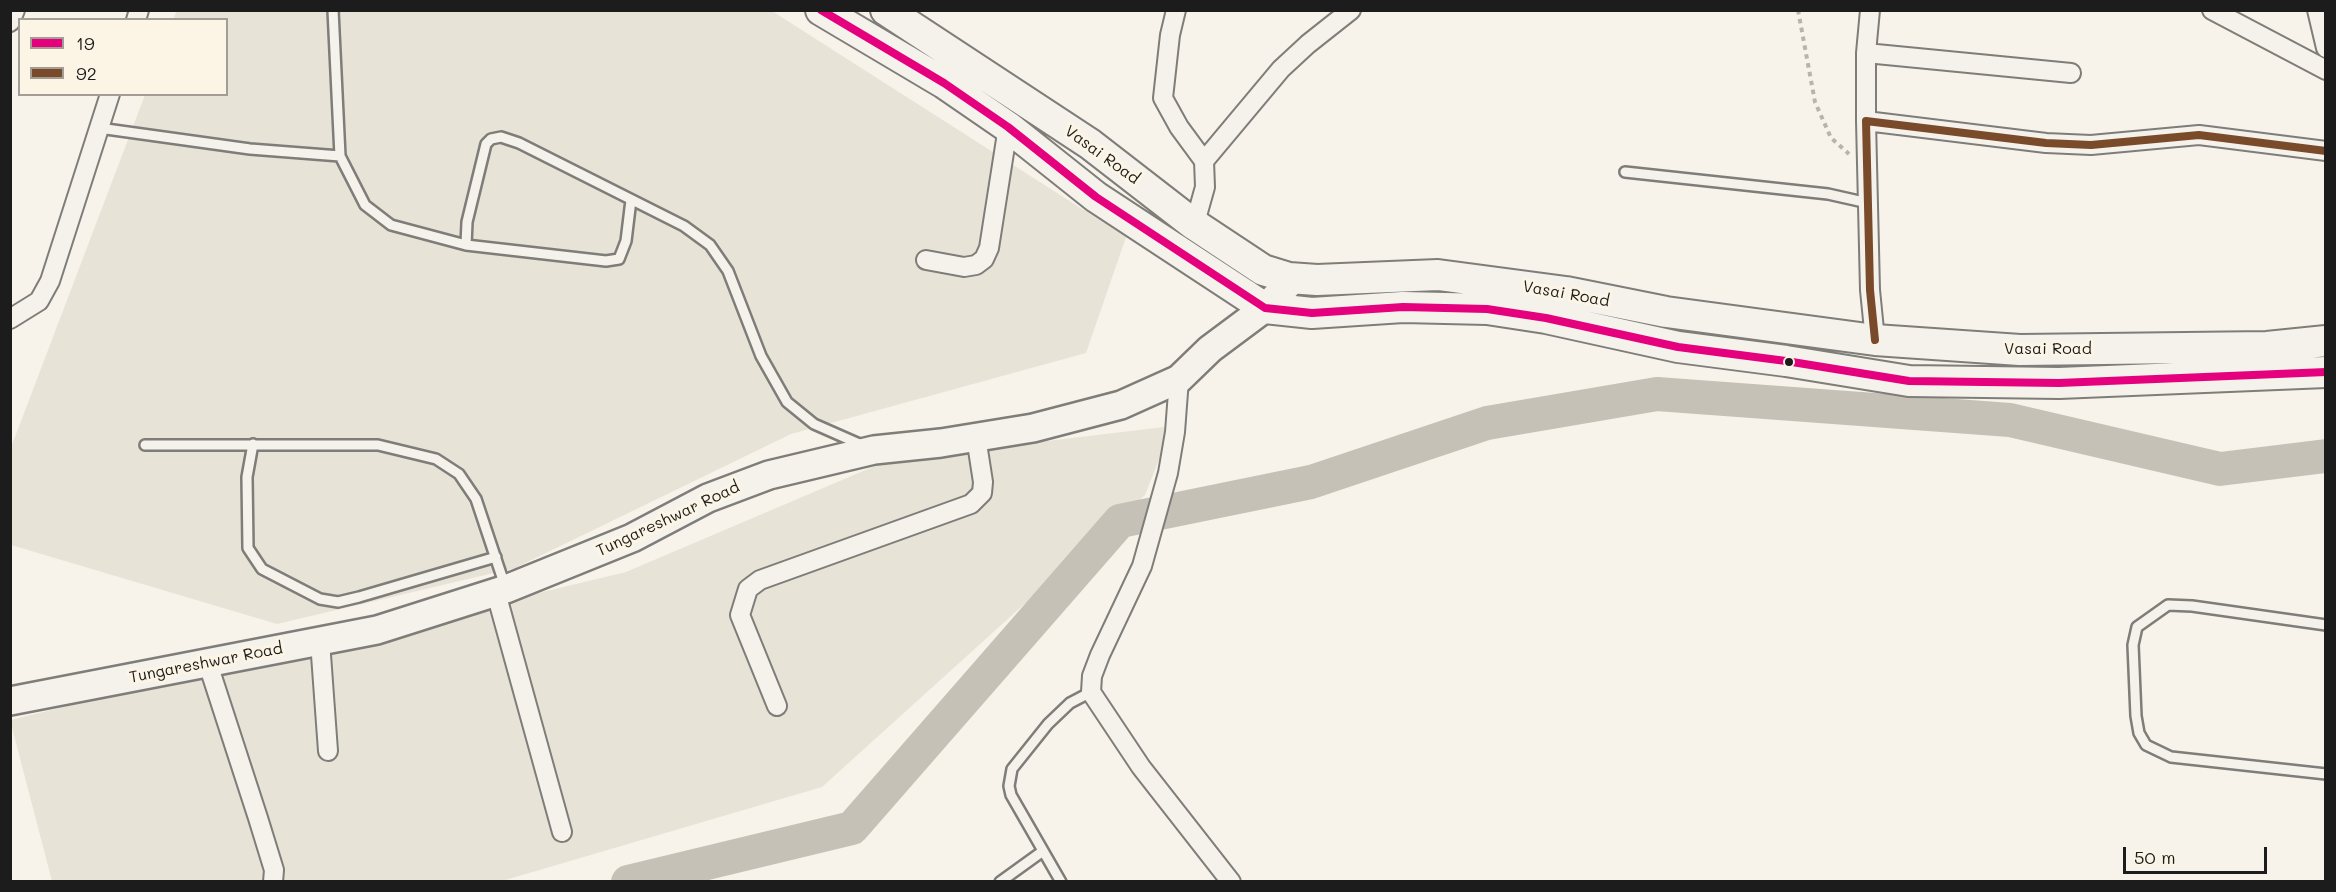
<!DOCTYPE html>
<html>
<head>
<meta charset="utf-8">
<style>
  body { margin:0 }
  #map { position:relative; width:2336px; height:892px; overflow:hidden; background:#f7f3ea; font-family:Mali,sans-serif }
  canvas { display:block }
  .frame { position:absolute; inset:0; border:12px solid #1c1c1c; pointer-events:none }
  .legend { position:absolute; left:18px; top:18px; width:210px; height:78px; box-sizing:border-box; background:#fcf5e5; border:2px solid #a29e95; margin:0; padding:8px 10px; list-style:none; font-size:18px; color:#1c1c1c }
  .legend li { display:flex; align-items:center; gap:12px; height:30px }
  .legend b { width:30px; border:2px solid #a29e95 }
  .scale { position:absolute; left:2123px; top:847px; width:144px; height:27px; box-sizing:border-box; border:3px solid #1c1c1c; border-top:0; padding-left:8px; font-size:18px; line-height:21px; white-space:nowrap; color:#1c1c1c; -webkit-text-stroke:4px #fcf5e5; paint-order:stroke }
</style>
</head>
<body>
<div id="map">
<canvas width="2336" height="892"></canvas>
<div class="frame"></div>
<ul class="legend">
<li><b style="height:8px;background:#e5007d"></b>19</li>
<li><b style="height:8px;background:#7a4b2a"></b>92</li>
</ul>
<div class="scale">50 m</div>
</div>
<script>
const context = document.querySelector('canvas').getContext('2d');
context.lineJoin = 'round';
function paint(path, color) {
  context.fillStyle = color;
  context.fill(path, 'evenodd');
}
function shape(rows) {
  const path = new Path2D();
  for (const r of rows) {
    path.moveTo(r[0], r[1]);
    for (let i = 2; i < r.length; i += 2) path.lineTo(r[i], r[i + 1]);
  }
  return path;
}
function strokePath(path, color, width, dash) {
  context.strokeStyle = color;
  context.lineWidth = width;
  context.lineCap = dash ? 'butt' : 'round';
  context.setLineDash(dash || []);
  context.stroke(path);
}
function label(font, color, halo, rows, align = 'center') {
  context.font = font + ' Mali,sans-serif';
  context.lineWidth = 6;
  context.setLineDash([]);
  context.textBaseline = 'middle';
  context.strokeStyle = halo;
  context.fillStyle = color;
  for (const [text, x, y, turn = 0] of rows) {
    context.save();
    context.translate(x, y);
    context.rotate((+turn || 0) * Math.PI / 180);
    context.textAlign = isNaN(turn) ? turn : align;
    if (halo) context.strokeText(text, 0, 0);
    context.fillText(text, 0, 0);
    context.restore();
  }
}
const built = shape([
  [177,11,772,11,1126,237,1086,353,791,434,515,568,277,624,11,545,10,450,145,95,226,94,226,20,173,19],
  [1172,426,1145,495,822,787,502,881,52,881,10,720,626,572,889,460]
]);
const river = shape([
  [628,882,852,828,1120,521,1311,482,1487,423,1657,394,2010,420,2220,469,2326,456]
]);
const path = shape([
  [1798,10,1815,102,1831,138,1849,154]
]);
const lane = shape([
  [333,10,340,156,365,205,391,225,466,245,467,222,486,144,491,139,501,137,519,143,684,226,710,245,728,271,761,356,787,402,814,424,864,446],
  [99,128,250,149,340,156],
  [1625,172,1828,194,1868,203],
  [466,245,606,261,619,259,626,241,631,200],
  [253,444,247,477,248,548,262,569,320,599,338,602,359,597,496,557],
  [145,445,378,445,436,459,459,474,476,499,505,586],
  [2326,625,2192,606,2168,605,2137,627,2133,645,2136,716,2139,733,2146,745,2171,757,2326,774],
  [1000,882,1043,851],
  [1061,882,1011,795,1009,786,1012,769,1048,724,1070,703,1091,692]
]);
const street = shape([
  [1176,10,1170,35,1163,98,1179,127,1204,161,1205,187,1198,212,1192,223],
  [2212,10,2326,70],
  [2317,10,2326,48],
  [136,20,139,10],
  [10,22,15,10],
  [1866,53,2071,73],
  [1866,121,1866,53,1870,10],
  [1204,161,1281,69,1308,44,1351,10],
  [926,260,964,267,976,265,984,259,989,248,1008,127],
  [10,319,39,301,50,281,110,94],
  [1875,340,1870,290,1866,121,2046,143,2091,145,2199,135,2326,151],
  [1179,379,1175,432,1168,473,1142,566,1100,655,1092,676,1091,692,1141,767,1231,882],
  [496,593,562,832],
  [320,641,328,751],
  [207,661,258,818,274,870,273,882],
  [777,706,740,615,748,589,760,580,971,504,982,493,983,482,976,437]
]);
const secondary = shape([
  [10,701,377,630,506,589,632,538,708,498,769,475,874,450,941,443,1033,428,1121,405,1179,379,1210,349,1265,308,1293,279]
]);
const primary = shape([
  [821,10,944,83,1008,127,1096,197,1265,308,1312,313,1403,307,1487,309,1546,318,1678,347,1786,361,1909,381,2059,383,2326,372],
  [886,10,1090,144,1192,223,1263,270,1289,278,1317,280,1438,275,1566,292,1666,312,1875,340,2020,350,2267,347,2326,341]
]);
const bus1 = shape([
  [821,10,944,83,1008,127,1096,197,1265,308,1312,313,1403,307,1487,309,1546,318,1678,347,1786,361,1909,381,2059,383,2326,372]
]);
const bus2 = shape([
  [1875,340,1870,290,1866,121,2046,143,2091,145,2199,135,2326,151]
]);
const markers = [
  [1789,362,5,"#1c1c1c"]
];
const streetNames = [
  ["Vasai Road",1102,155,36],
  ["Vasai Road",1566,294,10],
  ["Vasai Road",2048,349],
  ["Tungareshwar Road",668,519,-25],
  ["Tungareshwar Road",206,663,-11]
];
paint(built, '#e8e3d7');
strokePath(river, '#c5c1b7', 34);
strokePath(lane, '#7f7d79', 14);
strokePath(street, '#7f7d79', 22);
strokePath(secondary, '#7f7d79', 32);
strokePath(primary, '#7f7d79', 34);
strokePath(path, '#b6b4af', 4, [4.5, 4.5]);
strokePath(lane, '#f5f2ec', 9);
strokePath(street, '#f5f2ec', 18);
strokePath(secondary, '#f5f2ec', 27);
strokePath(primary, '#f5f2ec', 30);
strokePath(bus1, '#e5007d', 8);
strokePath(bus2, '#7a4b2a', 8);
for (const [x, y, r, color] of markers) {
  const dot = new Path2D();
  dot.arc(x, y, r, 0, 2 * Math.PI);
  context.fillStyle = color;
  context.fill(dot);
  strokePath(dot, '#fcf5e5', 2);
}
label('16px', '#1c1c1c', '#fcf5e5', streetNames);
</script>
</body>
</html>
